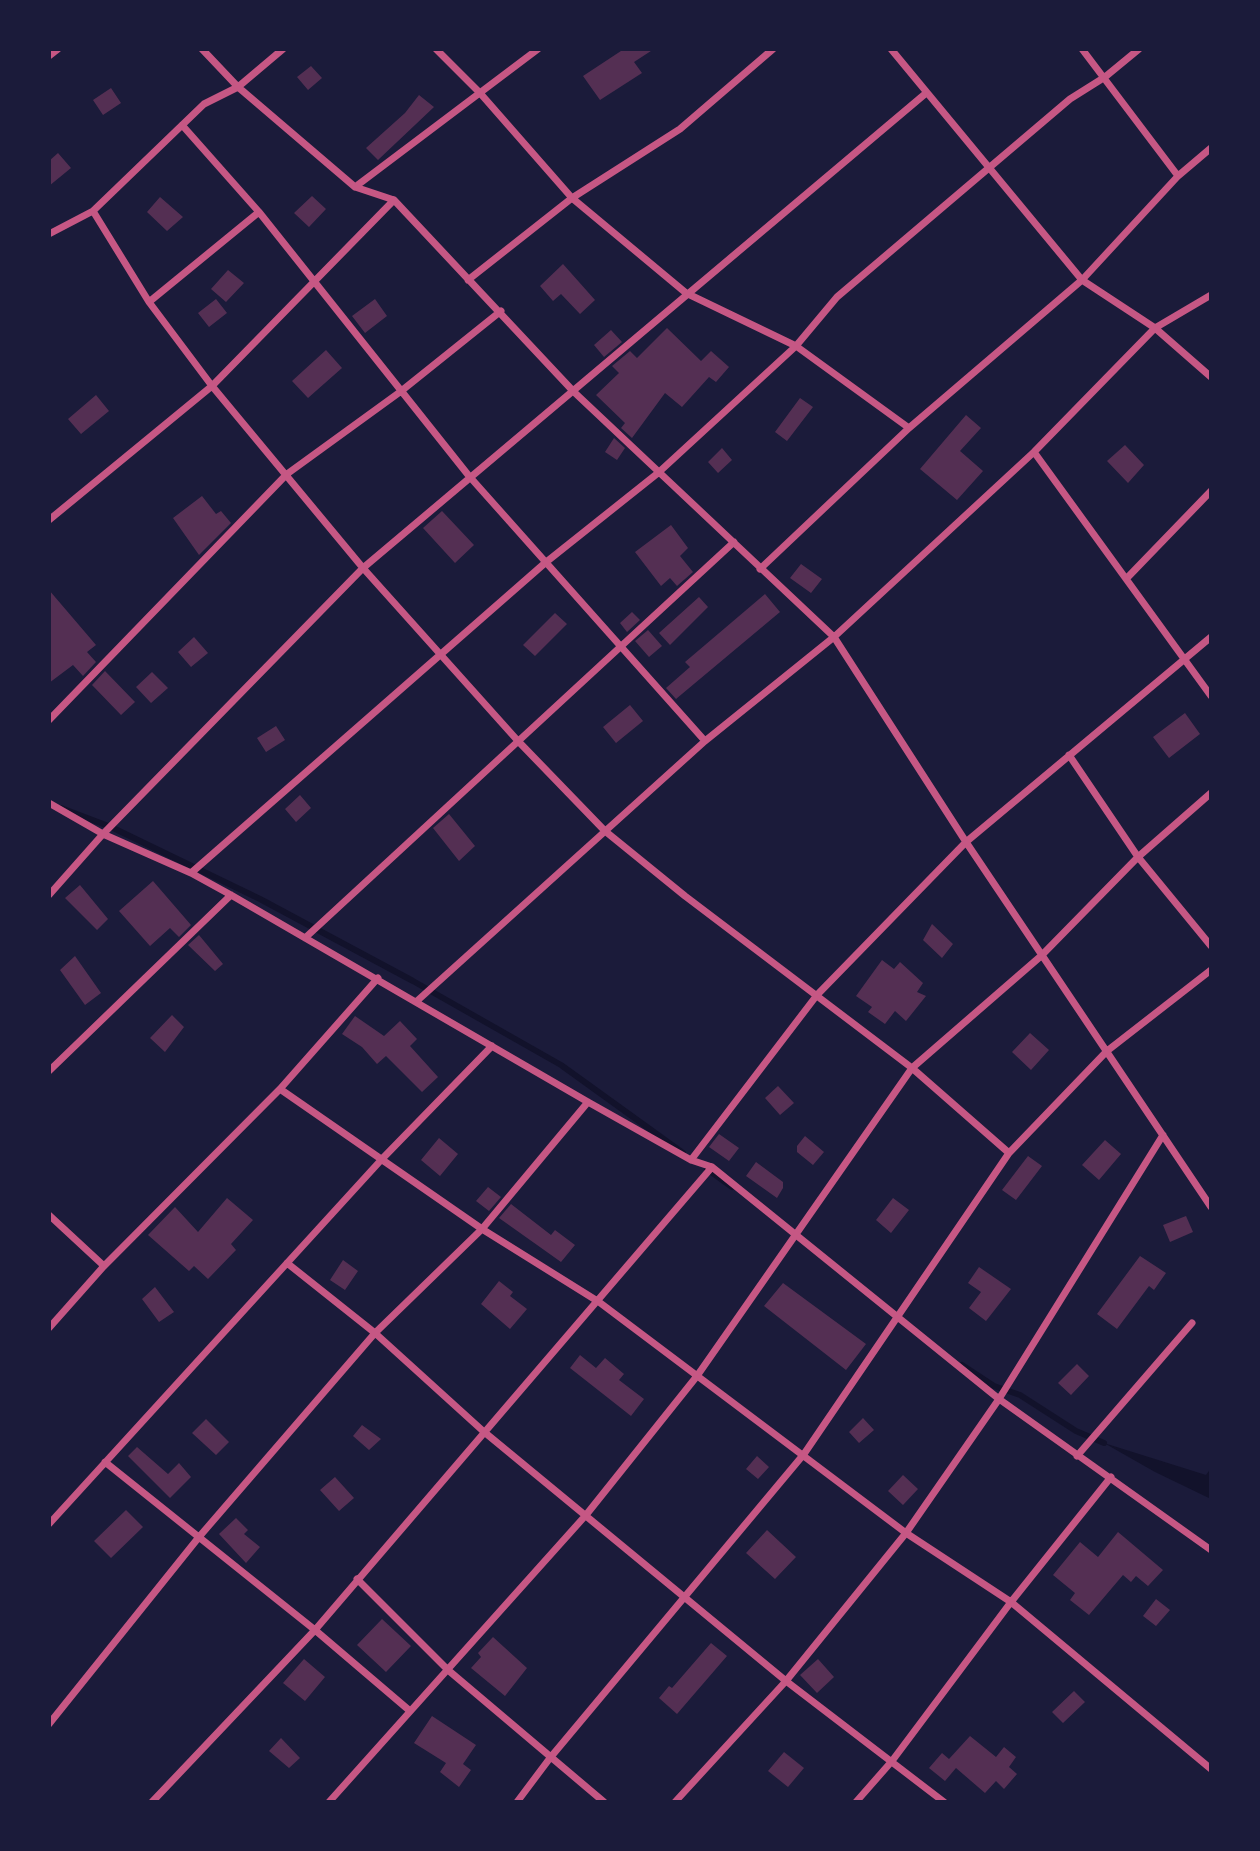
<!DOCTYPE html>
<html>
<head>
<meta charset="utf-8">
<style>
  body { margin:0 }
  #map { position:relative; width:1260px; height:1851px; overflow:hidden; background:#1b1b3a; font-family:"Fira Sans Condensed",sans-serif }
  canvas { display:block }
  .frame { position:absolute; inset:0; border:51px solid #1b1b3a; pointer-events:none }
</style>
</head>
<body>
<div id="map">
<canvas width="1260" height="1851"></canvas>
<div class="frame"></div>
</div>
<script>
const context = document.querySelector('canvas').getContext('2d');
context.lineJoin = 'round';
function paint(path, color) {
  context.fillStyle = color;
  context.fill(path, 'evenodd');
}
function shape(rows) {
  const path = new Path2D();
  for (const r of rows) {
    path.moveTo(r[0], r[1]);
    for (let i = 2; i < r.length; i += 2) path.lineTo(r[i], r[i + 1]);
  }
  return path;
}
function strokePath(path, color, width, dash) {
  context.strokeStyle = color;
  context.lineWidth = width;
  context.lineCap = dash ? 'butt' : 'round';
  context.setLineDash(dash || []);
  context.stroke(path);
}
const water = shape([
  [1104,1443,1206,1475,1211,1468,1211,1499,1155,1472]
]);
const stream = shape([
  [61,808,111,827,260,899,413,981,561,1065,683,1153],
  [707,1169,732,1187],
  [962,1365,994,1386,1020,1395,1076,1431,1104,1443]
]);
const building = shape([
  [624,49,654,49,634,62,642,73,600,100,583,76],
  [311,66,322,78,308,90,297,77],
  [111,88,121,103,103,115,93,100],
  [419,95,434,107,378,160,366,148,405,113],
  [58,153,71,168,49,186,49,161],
  [312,196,326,209,309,227,294,213],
  [160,197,183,217,167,231,147,212],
  [563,264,595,300,580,314,561,294,553,301,540,286],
  [228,270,244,283,226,302,211,289],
  [216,299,227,313,209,327,198,313],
  [375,299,387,316,365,333,352,316],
  [667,328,701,361,711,351,729,367,716,382,709,377,682,407,665,393,632,438,621,428,625,423,596,395,619,373,612,366,630,351,637,358],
  [611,330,622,342,604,357,594,345],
  [326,350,342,368,308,398,292,381],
  [96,395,109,411,81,434,68,419],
  [800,398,813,407,787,441,775,432],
  [966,415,981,428,960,451,983,471,957,500,920,469],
  [614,438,625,448,617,460,605,452],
  [1125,445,1144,465,1128,483,1107,461],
  [722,448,732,460,718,473,708,462],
  [202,496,216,514,221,511,231,523,199,555,173,518],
  [442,511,474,545,455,563,423,528],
  [671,525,688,548,680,556,693,572,677,586,670,578,661,586,635,552],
  [801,564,822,579,811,593,790,578],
  [49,590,96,645,87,652,96,662,83,676,73,665,49,683],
  [765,594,780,612,676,699,666,688,690,667,685,662],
  [699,597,708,607,670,645,659,633],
  [632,612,640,620,627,632,620,623],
  [555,613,567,624,535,656,523,645],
  [648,630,662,646,649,657,635,641],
  [194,637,208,653,191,667,178,652],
  [105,671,135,702,121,715,92,685],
  [152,672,168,688,151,703,136,687],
  [630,705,643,721,616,743,603,727],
  [1185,713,1200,734,1169,758,1153,737],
  [276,726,285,740,266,752,257,738],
  [300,795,311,808,296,822,285,809],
  [449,814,475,846,459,861,433,828],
  [153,881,191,925,179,937,170,928,150,946,119,911],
  [80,885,108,919,97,930,65,898],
  [932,924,953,944,942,958,923,940],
  [199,935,223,964,215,971,188,945],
  [75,956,101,993,85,1005,60,970],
  [882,960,894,969,900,962,923,983,917,992,926,996,906,1021,895,1011,885,1024,868,1012,872,1007,856,996],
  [172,1015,184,1027,165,1052,150,1038],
  [355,1016,384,1036,400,1021,417,1039,410,1046,438,1077,422,1092,386,1056,377,1064,362,1047,342,1034],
  [1030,1033,1049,1050,1031,1070,1012,1052],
  [778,1086,794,1103,780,1115,765,1098],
  [719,1134,739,1148,729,1161,709,1147],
  [805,1136,824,1152,813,1165,797,1152,797,1146],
  [439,1138,458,1154,440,1176,421,1160],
  [1105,1140,1121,1154,1099,1180,1082,1165],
  [1028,1156,1042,1166,1016,1200,1002,1190],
  [756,1162,783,1182,783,1188,777,1198,746,1176],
  [488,1187,501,1197,489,1211,476,1201],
  [227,1198,253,1220,231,1244,236,1250,208,1279,194,1266,189,1271,148,1235,175,1207,198,1232],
  [893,1198,909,1210,891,1233,876,1220],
  [511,1204,551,1235,555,1230,575,1245,561,1262,499,1218],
  [1186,1216,1193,1232,1170,1242,1163,1225],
  [1140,1256,1166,1273,1154,1290,1149,1286,1117,1329,1097,1314],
  [343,1260,358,1271,345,1290,330,1280],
  [979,1267,1011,1289,986,1321,969,1308,981,1292,968,1283],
  [499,1281,513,1292,510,1296,527,1309,510,1329,481,1304],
  [783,1283,866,1344,846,1370,764,1306],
  [155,1287,174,1312,159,1322,142,1299],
  [580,1355,596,1368,605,1358,624,1374,619,1380,644,1399,631,1416,570,1368],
  [1077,1364,1089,1376,1071,1395,1058,1383],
  [863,1418,874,1430,859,1443,849,1432],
  [206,1419,229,1442,216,1455,192,1433],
  [362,1425,381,1439,369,1450,353,1436],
  [137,1447,168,1474,179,1463,191,1477,170,1498,128,1456],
  [757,1456,769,1467,758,1479,746,1469],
  [903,1475,918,1489,903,1505,888,1491],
  [335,1477,354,1498,339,1511,320,1490],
  [126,1510,143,1527,111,1558,94,1541],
  [236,1518,248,1530,244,1534,260,1547,246,1563,219,1534],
  [767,1530,796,1557,775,1579,746,1553],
  [1118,1532,1163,1570,1148,1586,1136,1576,1131,1582,1123,1575,1089,1615,1070,1600,1075,1593,1053,1575,1080,1542,1098,1557],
  [1156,1599,1170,1610,1156,1626,1143,1616],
  [382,1619,411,1646,386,1672,357,1645],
  [493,1637,527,1668,505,1696,471,1668,481,1657,478,1653],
  [711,1643,727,1656,677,1714,659,1698,669,1686,672,1688],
  [304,1659,325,1677,305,1701,283,1683],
  [818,1659,834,1677,817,1693,800,1675],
  [1074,1691,1085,1702,1063,1723,1052,1712],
  [432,1716,476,1745,463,1764,471,1770,459,1787,440,1772,446,1763,414,1743],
  [970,1736,996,1757,1004,1747,1016,1757,1009,1767,1017,1774,1004,1789,996,1781,985,1793,956,1768,945,1781,929,1768,942,1753,949,1759],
  [281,1738,300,1758,289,1768,269,1751],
  [784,1752,804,1768,788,1787,768,1771]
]);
const minor = shape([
  [202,49,238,87,355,187,394,200,574,392,834,637,966,842,1211,1207],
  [436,49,480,93,572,198,686,293,796,346,909,428],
  [891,49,1082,280,1155,328,1211,377],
  [1082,49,1178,176],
  [49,56,58,49],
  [182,125,259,212,469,476,705,741],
  [355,187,538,49],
  [93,211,149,302,212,386,363,568,518,741,605,831,685,896,912,1068,1009,1153],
  [49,234,93,211,204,104,238,87,283,49],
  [468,280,572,198,680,129,773,49],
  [149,302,259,212],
  [1034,452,1211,696],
  [49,520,212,386,394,200],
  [760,569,909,428,1082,280,1178,176,1211,148],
  [1127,578,1211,491],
  [49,720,287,474,400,392,501,311],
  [1069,755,1138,857,1211,946],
  [49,803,103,834,191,873,231,895,588,1102,691,1160,712,1167,999,1399,1211,1550],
  [191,873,545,563,658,473,796,346,837,297,1070,99,1105,77,1139,49],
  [49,895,103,834,363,568,925,94],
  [305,938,734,542],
  [417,1001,705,741,834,637,1034,452,1155,328,1211,295],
  [49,1071,231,895],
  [280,1089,482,1229,599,1302,906,1533,1011,1602,1211,1769],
  [691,1160,817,995,966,842,1211,637],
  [49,1215,104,1266],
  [287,1263,375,1333,483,1431,786,1681,944,1802],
  [49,1328,104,1266,280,1089,378,978],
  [1077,1456,1192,1323],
  [105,1462,315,1630,410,1711],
  [49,1524,382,1159,492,1046],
  [357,1579,448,1670,604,1802],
  [49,1724,199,1537,375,1333,482,1229,588,1102],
  [152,1802,315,1630,712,1167],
  [329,1802,586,1515,697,1376,912,1068,1041,956,1138,857,1211,793],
  [517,1802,550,1758,804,1454,1009,1153,1107,1051,1211,970],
  [675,1802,786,1681,906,1533,999,1399,1163,1135],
  [856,1802,892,1761,1011,1602,1111,1477]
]);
paint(water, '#12122b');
strokePath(stream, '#12122b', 6);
paint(building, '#542f53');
strokePath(minor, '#c65784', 7);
</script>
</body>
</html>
